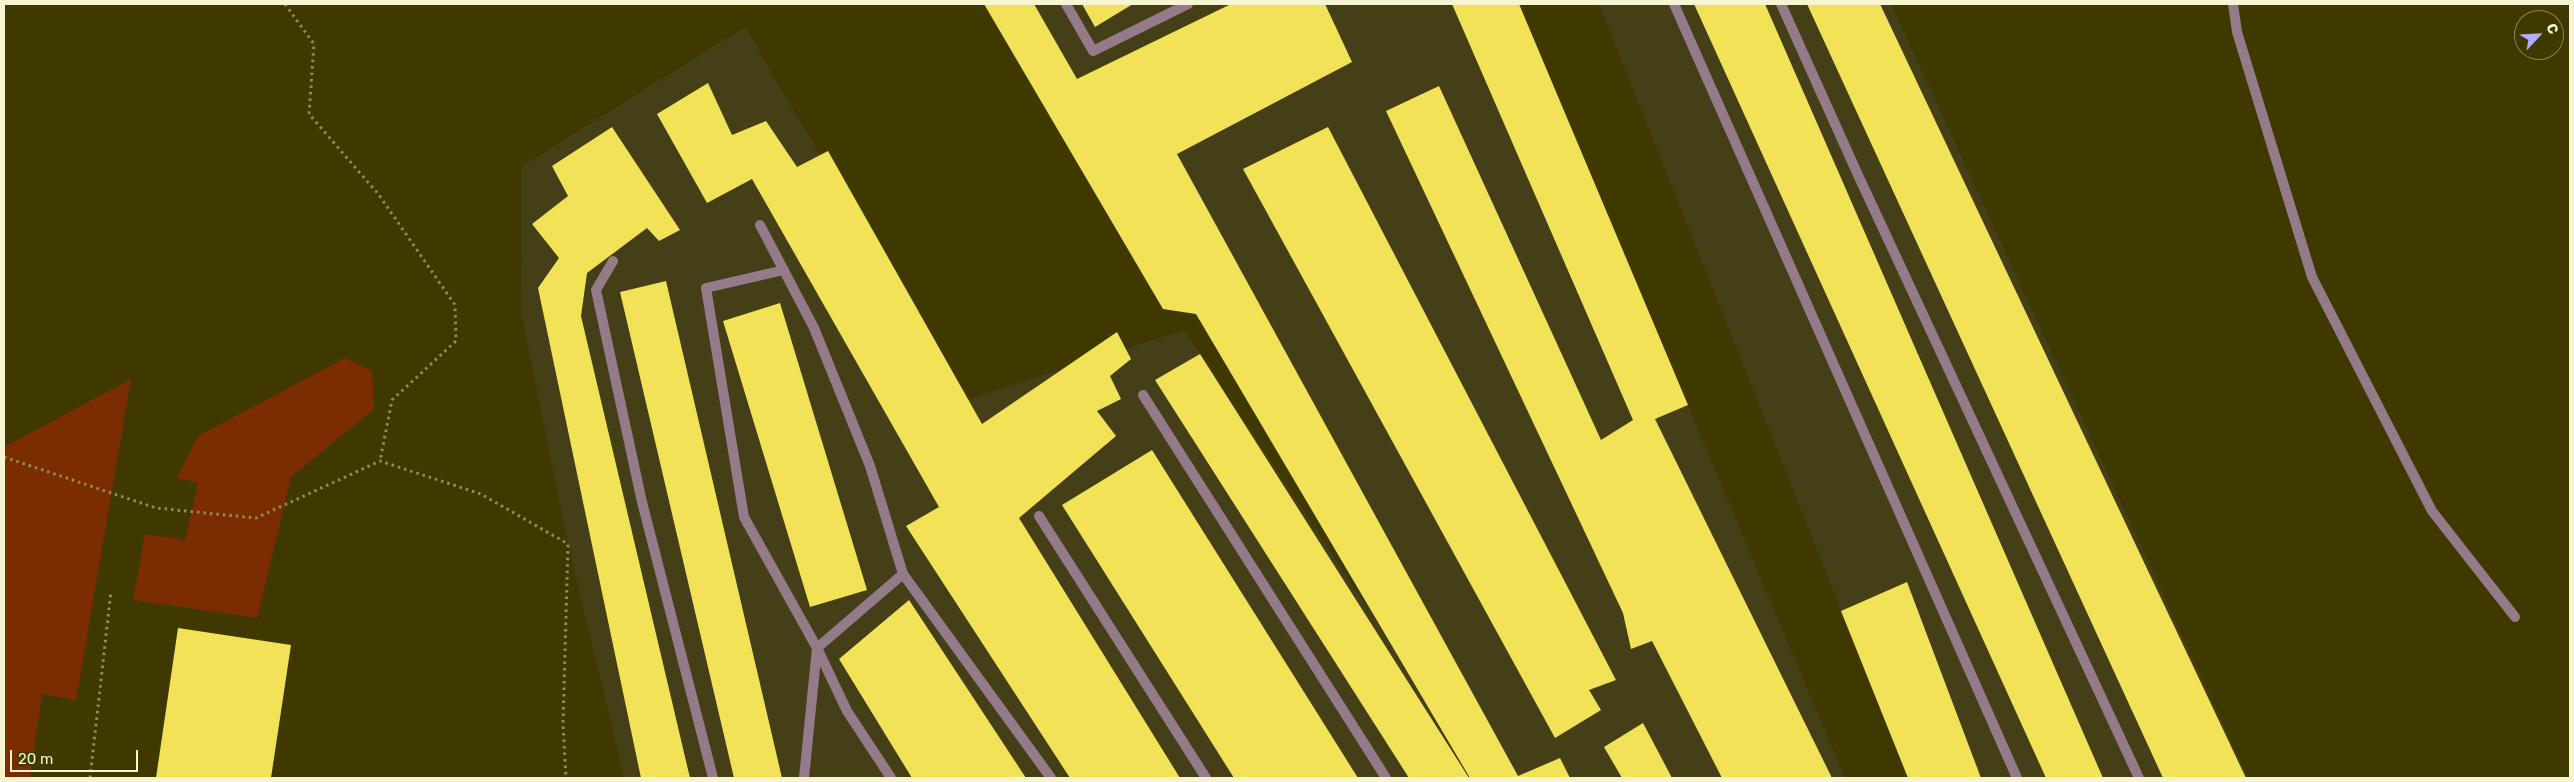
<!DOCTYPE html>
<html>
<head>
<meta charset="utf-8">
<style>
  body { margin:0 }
  #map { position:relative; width:2574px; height:782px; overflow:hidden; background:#3f3900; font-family:Rubik,sans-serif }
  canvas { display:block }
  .frame { position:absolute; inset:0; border:5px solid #f7f4d1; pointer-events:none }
  .north { position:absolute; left:2514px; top:10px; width:50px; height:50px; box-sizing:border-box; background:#3f3900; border:1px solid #898454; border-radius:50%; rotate:65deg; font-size:14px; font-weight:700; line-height:20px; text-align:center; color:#f7f4d1 }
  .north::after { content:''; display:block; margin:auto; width:18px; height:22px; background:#adaffb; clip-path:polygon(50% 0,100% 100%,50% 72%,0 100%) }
  .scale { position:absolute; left:10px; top:750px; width:128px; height:22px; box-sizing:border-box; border:2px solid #f7f4d1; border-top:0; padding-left:6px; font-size:15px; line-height:18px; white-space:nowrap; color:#f7f4d1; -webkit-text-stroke:4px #3f3900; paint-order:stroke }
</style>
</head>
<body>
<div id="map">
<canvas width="2574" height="782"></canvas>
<div class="frame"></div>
<div class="north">С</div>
<div class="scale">20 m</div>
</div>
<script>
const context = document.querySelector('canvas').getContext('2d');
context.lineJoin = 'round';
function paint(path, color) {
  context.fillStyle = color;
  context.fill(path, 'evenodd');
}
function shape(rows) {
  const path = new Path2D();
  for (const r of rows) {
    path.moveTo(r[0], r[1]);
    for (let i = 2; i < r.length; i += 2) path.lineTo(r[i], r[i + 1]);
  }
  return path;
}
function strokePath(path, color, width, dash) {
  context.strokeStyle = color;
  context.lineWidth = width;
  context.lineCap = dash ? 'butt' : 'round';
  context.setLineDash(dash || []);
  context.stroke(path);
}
const built = shape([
  [984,4,1519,4,1845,778,1498,778,1196,314,1163,309],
  [1599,4,1891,4,2248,778,1908,778],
  [745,27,963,401,1184,330,1480,778,624,778,568,544,521,312,522,166]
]);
const green = shape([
  [345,358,372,371,374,409,291,477,257,618,133,600,145,534,185,540,198,483,177,478,198,436],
  [131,379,76,700,42,694,30,778,4,778,4,447]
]);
const building = shape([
  [984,4,1034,4,1077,79,1231,4,1325,4,1352,62,1177,154,1518,776,1560,758,1570,778,1470,778,1196,314,1163,309],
  [1082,4,1133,4,1095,27],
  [1452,4,1519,4,1688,405,1655,419,1832,778,1722,778,1652,641,1631,649,1623,613,1386,111,1439,86,1601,440,1633,420],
  [1694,4,1765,4,2103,778,2046,778],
  [1807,4,1880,4,2246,778,2163,778],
  [708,83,732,135,766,121,797,167,828,151,982,424,1117,332,1131,359,1110,376,1121,399,1097,411,1116,436,1019,518,1180,778,1070,778,906,526,939,507,752,179,707,203,657,114],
  [612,127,680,230,659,241,647,228,587,273,581,316,690,778,641,778,538,288,559,258,532,224,568,196,552,166],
  [1328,127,1616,680,1589,690,1601,710,1555,738,1243,169],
  [666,281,782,778,734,778,620,292],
  [780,303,867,590,810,607,723,321],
  [1200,354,1469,778,1409,778,1155,380],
  [1152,450,1358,778,1234,778,1062,505],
  [1907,582,1981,778,1908,778,1841,611],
  [909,600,1026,778,912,778,839,659],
  [178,628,291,645,271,778,156,778],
  [1643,723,1672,778,1622,778,1604,747]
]);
const path = shape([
  [285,4,314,44,309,114,379,195,455,305,456,341,392,400,380,461],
  [4,457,156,508,256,518,380,461,481,494,568,544,563,725,566,778],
  [90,778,111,591]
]);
const lane = shape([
  [1066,4,1093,51,1188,4],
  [1674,4,2017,778],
  [1781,4,1858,175,2139,778],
  [2233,4,2237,32,2312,277,2432,511,2515,617],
  [760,225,814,328,870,466,903,574,1051,778],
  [613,261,596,290,642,502,713,778],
  [784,270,706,288,744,517,817,648,847,711,891,778],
  [1143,395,1386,778],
  [1039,516,1206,778],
  [804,778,817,648,903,574]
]);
paint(built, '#443f16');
paint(green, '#7b2c01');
paint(building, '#f2e257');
strokePath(path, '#908c5c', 3, [2.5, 4]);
strokePath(lane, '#957a8a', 10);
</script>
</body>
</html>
